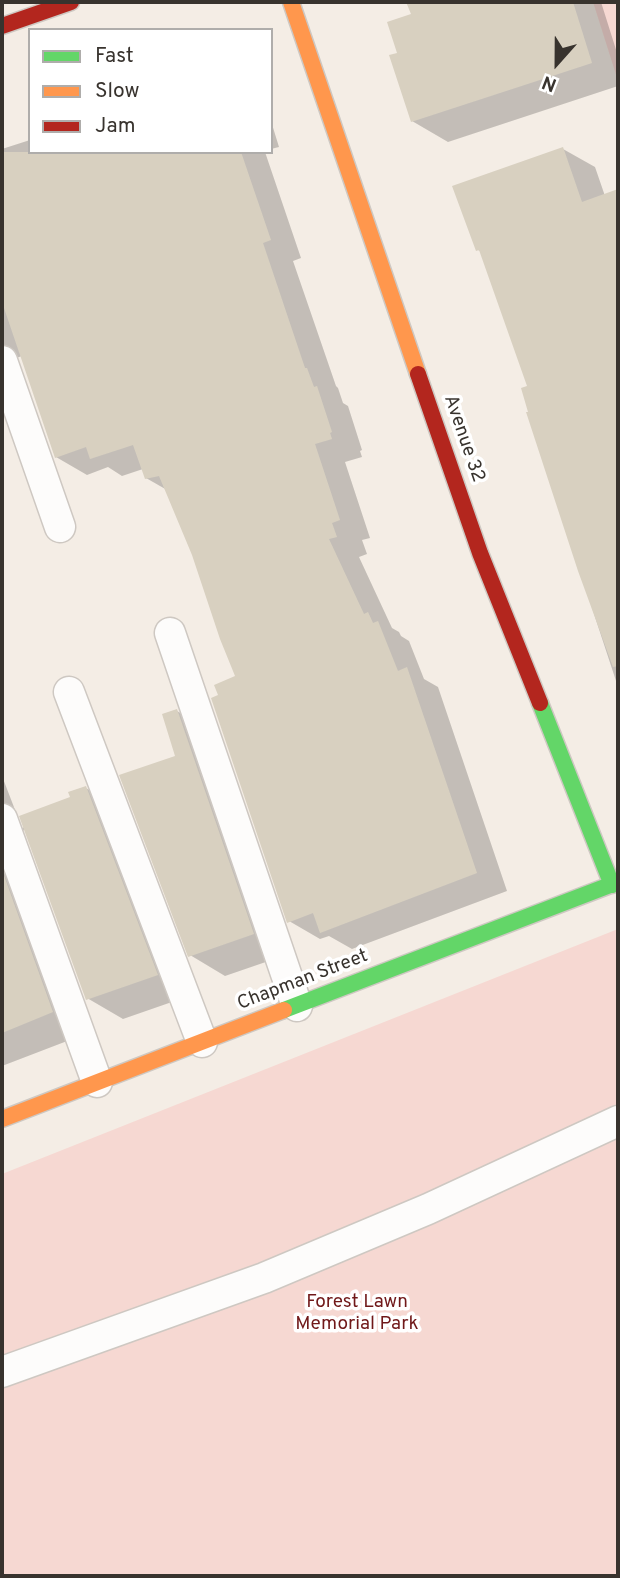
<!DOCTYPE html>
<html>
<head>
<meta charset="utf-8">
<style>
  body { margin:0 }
  #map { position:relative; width:620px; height:1578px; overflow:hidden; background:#f4ede5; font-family:Overpass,sans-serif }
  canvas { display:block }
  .frame { position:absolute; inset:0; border:4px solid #38332e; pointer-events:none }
  .legend { position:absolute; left:28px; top:28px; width:245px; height:126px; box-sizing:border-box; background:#fff; border:2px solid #afadab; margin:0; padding:9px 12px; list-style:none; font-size:21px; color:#38332e }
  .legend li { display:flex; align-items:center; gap:14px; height:35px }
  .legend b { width:35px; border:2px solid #afadab }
  .north { position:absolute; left:522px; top:28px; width:70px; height:70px; -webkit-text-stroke:5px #fff; paint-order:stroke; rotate:201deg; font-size:19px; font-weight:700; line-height:28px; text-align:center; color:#38332e }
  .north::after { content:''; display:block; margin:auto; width:24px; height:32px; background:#38332e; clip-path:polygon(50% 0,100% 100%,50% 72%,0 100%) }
</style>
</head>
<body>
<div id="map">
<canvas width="620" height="1578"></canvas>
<div class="frame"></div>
<ul class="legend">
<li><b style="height:9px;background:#63d668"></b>Fast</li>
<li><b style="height:9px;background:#ff974d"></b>Slow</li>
<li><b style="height:9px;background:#b3261e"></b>Jam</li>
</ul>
<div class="north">N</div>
</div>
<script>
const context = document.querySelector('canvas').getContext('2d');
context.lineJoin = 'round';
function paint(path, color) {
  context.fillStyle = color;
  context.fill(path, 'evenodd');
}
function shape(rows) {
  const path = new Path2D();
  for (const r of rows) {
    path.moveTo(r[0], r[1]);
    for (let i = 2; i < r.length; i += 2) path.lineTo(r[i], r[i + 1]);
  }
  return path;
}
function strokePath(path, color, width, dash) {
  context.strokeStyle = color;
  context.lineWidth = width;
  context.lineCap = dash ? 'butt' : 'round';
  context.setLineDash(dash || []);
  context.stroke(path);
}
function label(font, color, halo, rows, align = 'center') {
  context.font = font + ' Overpass,sans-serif';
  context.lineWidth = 7;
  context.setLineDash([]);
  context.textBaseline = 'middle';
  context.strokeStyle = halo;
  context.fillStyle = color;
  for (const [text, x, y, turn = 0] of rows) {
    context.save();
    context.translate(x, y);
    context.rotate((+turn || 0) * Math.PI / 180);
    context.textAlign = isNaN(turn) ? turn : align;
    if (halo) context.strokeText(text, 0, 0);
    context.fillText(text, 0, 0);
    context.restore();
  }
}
const green = shape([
  [593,2,618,2,618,81],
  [618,929,618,1576,2,1576,2,1174]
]);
const shadow = shape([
  [428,2,601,2,618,56,618,86,448,142,412,121,399,54,413,15,410,8],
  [271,121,279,147,271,149],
  [30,140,30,152,265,152,301,258,293,261,336,386,338,388,343,403,348,406,362,450,360,451,362,457,345,462,370,538,362,540,367,554,359,557,392,628,399,632,401,636,409,641,424,679,438,687,507,891,352,949,329,936,320,939,289,921,220,696,237,677,193,554,167,490,146,478,143,469,122,476,108,467,87,475,56,457,22,356,2,363,2,149],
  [563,149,595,167,605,196,618,191,618,687,528,413,529,388,482,252,478,250],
  [177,711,213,732,289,954,225,976,190,955,178,757],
  [2,776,22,828,25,827,20,838,88,1033,2,1066],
  [86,788,122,809,192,995,123,1019,87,998,72,798]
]);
const building = shape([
  [406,2,573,2,592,63,411,122,389,55,397,53,387,22,411,14],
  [563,147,582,202,618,189,618,666,613,667,578,571,526,412,528,412,521,388,527,386,479,250,476,251,452,186],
  [2,152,241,152,271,240,263,243,305,368,307,368,314,387,317,386,332,432,330,433,332,439,315,444,340,520,332,523,337,537,329,539,364,614,368,612,373,623,378,621,398,671,407,667,477,873,320,933,313,913,287,923,211,698,218,695,214,685,235,676,220,639,192,555,159,476,145,479,133,445,90,459,86,447,55,458,2,302],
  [177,709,254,934,188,957,119,775,175,756,162,714],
  [86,786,158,975,86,1000,19,816,70,797,68,792],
  [2,870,53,1012,2,1033]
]);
const lane = shape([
  [2,361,60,527],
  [170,633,297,1006],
  [69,692,202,1042],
  [2,819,97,1082],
  [2,1372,264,1278,428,1209,618,1121]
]);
const fast = shape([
  [540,703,612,885],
  [284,1010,618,882]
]);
const slow = shape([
  [291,2,418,374],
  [2,1119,284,1010]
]);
const jam = shape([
  [2,26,71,2],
  [418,374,480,553,540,703]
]);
const streetNames = [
  ["Avenue 32",463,439,71],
  ["Chapman Street",303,981,-21]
];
const parkNames = [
  ["Forest Lawn",357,1303],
  ["Memorial Park",357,1325]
];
paint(green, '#f6d8d2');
paint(shadow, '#0003');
paint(building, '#d8d0c0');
strokePath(lane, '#cec8c2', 33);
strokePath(fast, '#cec8c2', 19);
strokePath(slow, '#cec8c2', 19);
strokePath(jam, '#cec8c2', 19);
strokePath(lane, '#fdfcfb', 30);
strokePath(fast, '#63d668', 16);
strokePath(slow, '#ff974d', 16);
strokePath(jam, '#b3261e', 16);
label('19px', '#38332e', '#fff', streetNames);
label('19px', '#701819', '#fff', parkNames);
</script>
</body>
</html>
